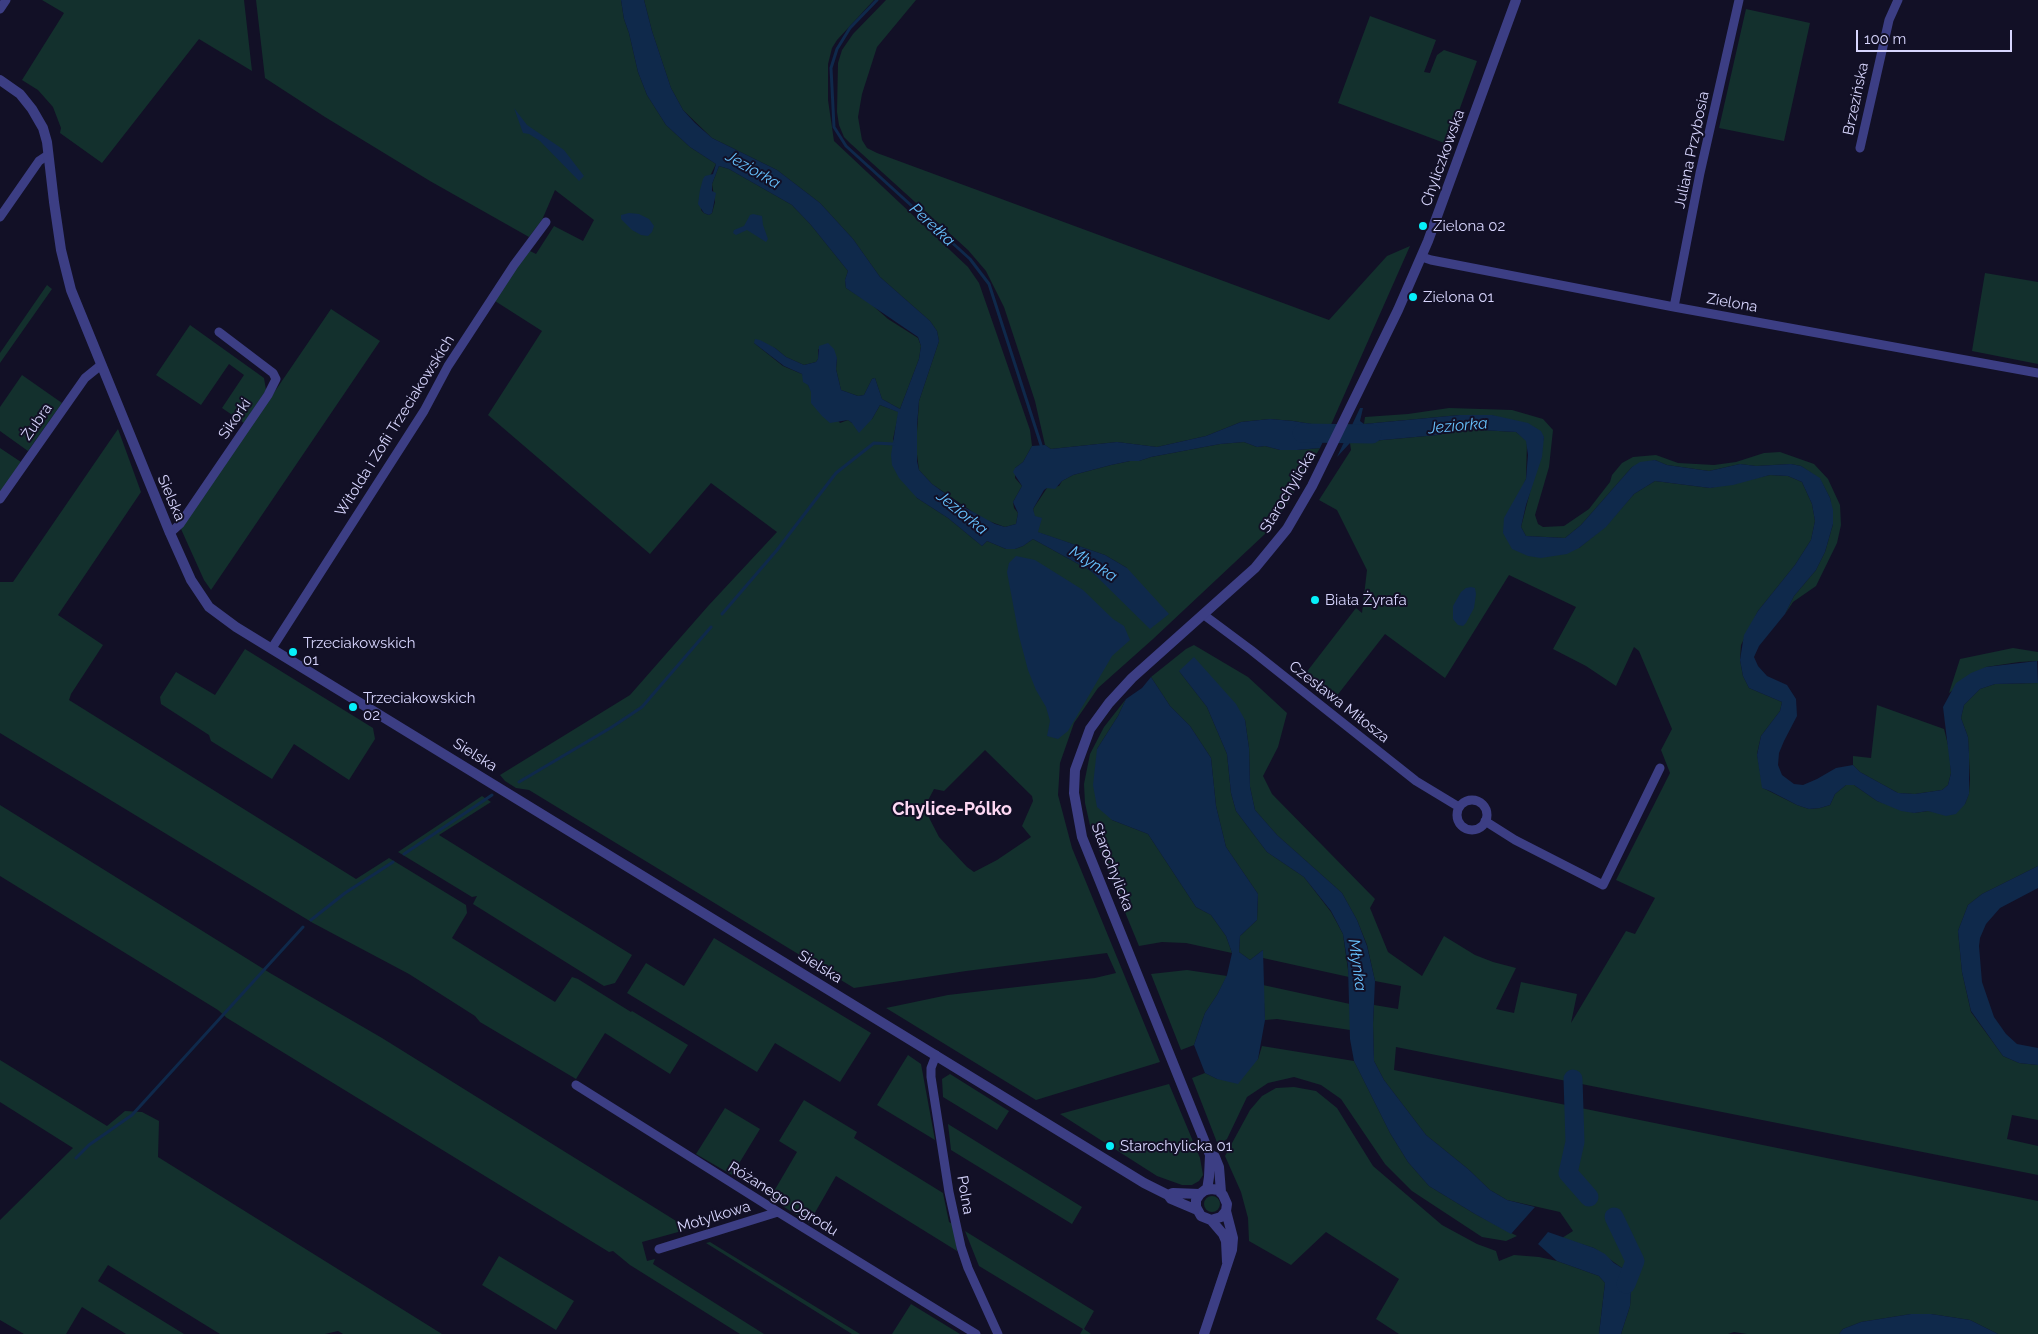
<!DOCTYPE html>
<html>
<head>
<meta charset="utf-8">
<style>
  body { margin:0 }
  #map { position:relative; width:2038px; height:1334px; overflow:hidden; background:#121026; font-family:Raleway,sans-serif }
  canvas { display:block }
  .scale { position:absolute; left:1856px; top:30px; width:156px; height:22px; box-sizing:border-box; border:2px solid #d8d6fe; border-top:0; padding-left:6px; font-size:15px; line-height:18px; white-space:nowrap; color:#d8d6fe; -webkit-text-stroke:4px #121026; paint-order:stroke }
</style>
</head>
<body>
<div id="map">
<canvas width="2038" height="1334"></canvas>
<div class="scale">100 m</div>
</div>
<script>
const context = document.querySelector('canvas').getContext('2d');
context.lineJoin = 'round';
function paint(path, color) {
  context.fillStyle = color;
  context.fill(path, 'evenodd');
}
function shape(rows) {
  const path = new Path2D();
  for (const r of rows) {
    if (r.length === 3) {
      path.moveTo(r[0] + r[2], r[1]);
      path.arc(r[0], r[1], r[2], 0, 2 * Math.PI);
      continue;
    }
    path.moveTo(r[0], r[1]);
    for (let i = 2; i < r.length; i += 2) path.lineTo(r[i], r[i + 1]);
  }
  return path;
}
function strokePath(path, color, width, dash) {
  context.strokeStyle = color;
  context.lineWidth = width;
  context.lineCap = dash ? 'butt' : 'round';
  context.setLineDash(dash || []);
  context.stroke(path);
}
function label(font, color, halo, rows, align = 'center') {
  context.font = font + ' Raleway,sans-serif';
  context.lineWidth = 4;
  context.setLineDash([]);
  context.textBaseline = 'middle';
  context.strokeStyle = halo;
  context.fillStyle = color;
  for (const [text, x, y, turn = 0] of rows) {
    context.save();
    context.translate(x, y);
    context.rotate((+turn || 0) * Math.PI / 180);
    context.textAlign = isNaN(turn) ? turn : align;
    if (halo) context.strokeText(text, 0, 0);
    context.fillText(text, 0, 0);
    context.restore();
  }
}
const green = shape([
  [42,0,244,0,252,71,199,39,102,163,60,133,61,128,53,107,38,90,22,80,64,13],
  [256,0,621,0,624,19,629,33,638,72,647,95,666,125,690,147,716,164,710,176,701,210,704,213,709,215,712,213,715,202,712,184,719,166,729,169,792,205,811,225,848,271,845,280,846,288,871,304,888,319,918,338,921,346,919,359,900,409,882,399,875,378,872,379,864,395,858,396,841,390,836,369,837,358,818,349,818,359,816,362,804,365,786,357,775,348,754,343,783,366,802,374,812,392,840,423,848,420,852,423,872,419,880,405,899,412,893,439,917,498,948,518,982,546,987,541,1006,549,1015,549,1023,546,1033,539,1091,571,1104,582,1127,568,1105,555,1037,532,1033,509,1047,488,1059,486,1062,481,1073,475,1111,465,1130,461,1139,461,1151,457,1220,444,1244,442,1257,447,1265,446,1280,450,1297,450,1320,448,1286,506,1266,533,1153,639,1098,688,1074,723,1060,763,1058,795,1072,848,1160,1062,1036,1100,886,1008,948,995,1095,978,1116,973,1107,953,966,971,854,988,529,790,516,788,505,781,500,775,630,695,709,605,777,532,711,483,650,554,488,415,542,331,495,301,525,254,530,251,536,254,554,226,583,241,594,220,555,190,542,220,529,237,430,181,325,117,265,78],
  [985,750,1032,796,1033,801,1022,826,1031,837,997,860,974,872,967,867,939,837,924,808,934,789,944,791],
  [644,0,874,0,837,40,832,48,828,64,828,100,834,141,968,267,979,283,1030,430,1032,446,1023,462,1015,468,1015,478,1022,486,1013,502,1014,508,1018,513,1016,524,1005,527,983,519,932,484,919,470,916,447,919,401,939,341,937,331,930,321,880,277,853,239,820,203,777,170,712,138,683,110,671,88,652,31],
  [886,0,916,0,877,47,862,94,858,117,862,140,867,148,877,153,1329,320,1387,256,1410,246,1330,427,1293,421,1270,419,1241,422,1206,436,1157,447,1117,442,1051,449,1045,445,1035,401,1004,307,986,271,968,250,851,144,844,137,839,125,837,112,838,63,842,50,853,34],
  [1746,9,1810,23,1784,141,1719,128],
  [1370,16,1436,40,1424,72,1430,73,1437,55,1444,50,1477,61,1447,144,1338,103],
  [1985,273,2038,282,2038,364,1972,351],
  [47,285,52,289,0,363,0,353],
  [331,309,380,341,211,590,204,580,181,529],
  [190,325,264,378,266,390,244,423,222,408,244,375,229,364,201,405,156,375],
  [22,375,62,403,28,451,0,431,0,407],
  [1449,408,1512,410,1543,419,1553,430,1549,467,1535,515,1538,524,1543,527,1564,526,1589,509,1610,482,1612,475,1622,463,1633,457,1656,455,1678,463,1714,465,1736,462,1764,453,1780,452,1814,464,1828,479,1840,505,1841,525,1837,543,1816,586,1793,602,1785,614,1794,596,1816,570,1825,552,1833,524,1830,498,1820,479,1801,466,1791,464,1756,466,1740,464,1709,471,1667,465,1655,460,1632,467,1581,525,1565,538,1526,536,1521,527,1544,437,1492,415,1460,415,1364,424,1365,417,1408,414],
  [118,429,141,492,58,615,103,645,71,694,69,700,356,879,389,858,466,905,467,913,452,938,555,1002,572,977,578,979,631,1012,632,1011,688,1045,670,1074,605,1033,576,1079,480,1022,475,1016,409,974,313,923,0,733,0,582,13,582],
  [1464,429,1516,432,1527,441,1526,479,1503,533,1579,548,1606,526,1634,494,1655,481,1710,488,1770,475,1788,476,1802,482,1812,504,1815,521,1811,540,1795,565,1758,611,1741,645,1740,660,1743,676,1749,688,1782,702,1780,711,1761,736,1757,754,1763,788,1797,805,1809,809,1820,808,1830,805,1835,794,1846,785,1854,785,1877,801,1914,813,1928,811,1936,812,1965,804,1969,793,1970,779,1968,737,1961,718,1964,705,1980,689,1995,684,2038,683,2038,866,1982,894,1968,905,1958,931,1962,972,1971,1012,2003,1056,2019,1063,2038,1065,2038,1120,2012,1115,2007,1139,2038,1146,2038,1175,1396,1047,1394,1070,2038,1201,2038,1334,1998,1334,1970,1320,1931,1314,1911,1314,1861,1322,1843,1329,1839,1334,1747,1334,1734,1332,1728,1334,1621,1334,1630,1306,1631,1291,1636,1280,1629,1269,1622,1268,1594,1248,1562,1238,1573,1231,1560,1212,1507,1200,1490,1190,1468,1169,1426,1135,1384,1080,1374,1061,1373,1024,1374,1005,1398,1009,1401,986,1375,981,1367,945,1357,920,1342,893,1277,835,1255,810,1250,787,1249,748,1245,720,1179,671,1207,707,1227,754,1231,793,1236,811,1267,852,1304,877,1331,912,1343,934,1349,977,1263,958,1263,950,1250,960,1239,952,1240,936,1257,920,1258,894,1226,847,1216,806,1211,758,1190,726,1170,706,1151,677,1186,649,1194,645,1248,677,1287,713,1278,747,1263,776,1272,794,1375,899,1370,908,1388,952,1422,976,1444,936,1475,955,1493,962,1516,968,1496,1009,1514,1013,1521,982,1577,994,1571,1023,1626,931,1635,934,1655,898,1616,880,1670,773,1661,750,1672,729,1639,651,1634,647,1616,686,1586,666,1553,649,1576,607,1509,575,1445,678,1385,634,1332,702,1302,678,1356,608,1362,613,1367,570,1337,510,1319,500,1351,450,1350,443,1437,435],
  [0,448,21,462,0,493],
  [2013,648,2038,652,2038,661,2019,662,1986,667,1949,693,1960,659],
  [245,649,373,728,375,739,349,780,294,744,272,779,211,741,209,735,161,704,160,697,176,672,215,695],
  [1126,699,1118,716,1097,749,1112,820,1148,834,1196,907,1211,915,1226,936,1232,953,1186,943,1162,942,1139,946,1091,830,1085,803,1084,784,1090,754,1104,727],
  [1877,705,1944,729,1949,749,1951,773,1948,785,1942,790,1915,794,1898,793,1860,772,1853,765,1853,756,1871,758],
  [482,796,491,802,439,835,632,955,615,983,604,986,473,904,477,896,472,897,398,852],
  [0,805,270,973,382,1038,689,1229,642,1242,647,1261,655,1259,653,1264,764,1334,740,1334,630,1265,613,1251,609,1252,227,1018,218,1010,0,876],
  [714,938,871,1033,840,1082,775,1043,757,1072,627,993,646,963,684,986],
  [1187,970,1227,976,1217,995,1205,1013,1194,1045,1181,1050,1151,974],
  [1263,985,1350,1004,1350,1030,1277,1019,1265,1020],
  [1262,1046,1354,1061,1390,1133,1408,1162,1429,1186,1475,1214,1517,1236,1506,1241,1482,1237,1412,1191,1385,1164,1341,1099,1321,1085,1294,1077,1268,1083,1247,1097,1227,1139,1218,1145,1192,1078,1205,1073,1217,1079,1258,1059],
  [908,1055,921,1064,935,1140,877,1105],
  [0,1060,107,1126,125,1111,142,1112,159,1121,158,1157,442,1334,343,1334,338,1331,325,1334,220,1334,108,1265,98,1281,184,1334,126,1334,82,1307,66,1334,24,1334,0,1320,0,1220,73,1148,0,1102],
  [950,1074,1009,1111,997,1130,943,1097,942,1079],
  [1169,1084,1200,1158,1203,1175,1199,1181,1192,1185,1182,1185,1157,1176,1060,1114],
  [1294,1087,1316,1091,1337,1108,1373,1166,1442,1225,1477,1244,1496,1251,1499,1261,1514,1255,1539,1257,1557,1261,1599,1276,1605,1283,1599,1334,1399,1334,1376,1319,1399,1279,1326,1232,1291,1265,1249,1241,1248,1218,1241,1192,1225,1156,1250,1110,1262,1096,1276,1088],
  [804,1100,857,1132,854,1138,943,1193,949,1222,953,1224,957,1251,836,1176,809,1223,770,1198,797,1152,779,1141],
  [725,1108,760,1129,732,1175,696,1154],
  [948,1124,1082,1207,1072,1224,951,1150],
  [1212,1204,8],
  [965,1231,1094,1311,1084,1329,1091,1334,1080,1334,1083,1329,979,1266],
  [710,1242,860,1334,852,1334,706,1243],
  [499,1256,574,1301,556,1330,482,1285],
  [911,1304,960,1334,892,1334]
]);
const water = shape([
  [621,0,644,0,652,31,671,88,683,110,695,123,712,138,777,170,820,203,853,239,880,277,930,321,937,331,939,341,919,401,917,425,917,461,919,470,932,484,964,507,995,524,1005,527,1016,524,1018,513,1013,502,1022,486,1013,472,1015,468,1023,462,1032,446,1045,445,1051,449,1117,442,1157,447,1206,436,1241,422,1270,419,1293,421,1330,427,1320,448,1297,450,1280,450,1265,446,1257,447,1244,442,1220,444,1151,457,1139,461,1130,461,1111,465,1073,475,1062,481,1055,489,1047,488,1044,490,1033,509,1035,516,1042,518,1038,532,1105,555,1127,568,1169,614,1150,629,1091,571,1033,539,1023,546,1015,549,1006,549,987,541,982,546,948,518,917,498,899,478,892,465,891,455,898,412,880,405,872,419,859,433,852,423,848,420,830,423,822,416,811,403,811,392,808,385,803,382,802,374,784,366,754,343,755,339,760,340,775,348,786,357,804,365,816,362,818,359,819,346,828,343,834,349,837,358,836,369,841,390,858,396,864,395,872,379,875,378,882,399,900,409,919,359,921,346,918,337,846,288,845,280,848,271,811,225,792,205,729,169,719,166,712,184,712,191,716,193,712,213,709,215,704,213,698,204,700,190,703,179,705,176,713,174,716,164,690,147,666,125,647,95,638,72,629,33,624,19],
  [514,108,527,125,564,150,584,176,579,181,540,141,529,134,523,133],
  [629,213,639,214,649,219,654,226,652,232,648,236,641,235,632,230,621,219,621,215],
  [753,214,762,216,763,225,768,239,766,242,747,230,736,235,733,233,734,230,744,226,750,215],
  [1360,408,1363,408,1360,421,1364,424,1460,415,1492,415,1528,423,1541,431,1544,437,1542,457,1526,505,1521,527,1526,536,1565,538,1581,525,1632,467,1640,462,1655,460,1667,465,1709,471,1740,464,1756,466,1791,464,1801,466,1820,478,1830,498,1833,510,1833,524,1825,552,1816,570,1794,596,1785,614,1759,646,1754,657,1758,666,1767,676,1787,685,1796,699,1797,716,1784,741,1779,753,1778,765,1782,775,1794,784,1803,785,1817,779,1836,768,1853,765,1860,772,1898,793,1915,794,1942,790,1948,785,1951,773,1943,707,1956,683,1971,673,1986,667,2037,661,2038,683,1995,684,1980,689,1964,705,1961,718,1968,737,1969,753,1969,794,1965,804,1956,814,1946,816,1928,811,1914,813,1901,811,1877,801,1854,785,1846,785,1835,794,1830,805,1820,808,1809,809,1797,805,1770,791,1762,788,1757,755,1761,736,1780,711,1782,702,1749,688,1743,676,1740,660,1744,635,1758,611,1795,565,1811,540,1815,521,1812,504,1802,482,1788,476,1770,475,1733,485,1710,488,1655,481,1634,494,1606,527,1579,548,1567,554,1541,558,1528,556,1512,549,1503,533,1504,518,1526,479,1528,455,1526,441,1516,432,1464,429,1437,435,1350,443,1337,457],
  [1016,556,1035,560,1083,590,1113,619,1124,626,1130,640,1112,656,1068,731,1058,739,1047,736,1050,721,1046,707,1036,690,1028,670,1019,636,1007,572,1009,563],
  [1471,587,1475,588,1476,594,1474,608,1466,623,1463,626,1458,625,1453,619,1453,606,1461,592,1466,588],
  [1194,657,1236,704,1245,720,1249,748,1250,787,1255,810,1277,835,1342,893,1357,920,1367,946,1375,981,1373,1024,1374,1061,1384,1080,1426,1135,1468,1169,1490,1190,1507,1200,1535,1207,1511,1234,1475,1214,1429,1186,1408,1162,1390,1133,1354,1061,1350,1039,1348,966,1343,934,1331,911,1304,877,1267,852,1236,811,1231,793,1227,754,1207,707,1179,671],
  [1151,677,1170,706,1190,726,1211,758,1216,806,1226,847,1258,894,1257,920,1240,936,1239,952,1250,960,1263,950,1265,1020,1258,1059,1238,1084,1217,1079,1205,1073,1194,1045,1205,1013,1217,995,1227,975,1232,953,1226,936,1211,915,1196,907,1148,834,1112,820,1097,807,1093,785,1097,749,1118,716,1126,699,1142,688],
  [2038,866,2038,888,2000,908,1986,924,1980,938,1979,946,1982,982,1994,1017,2006,1034,2017,1044,2038,1048,2038,1065,2019,1063,2003,1056,1971,1011,1962,972,1958,931,1968,905,1982,894],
  [1548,1232,1594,1248,1605,1254,1614,1263,1622,1268,1629,1269,1634,1273,1636,1280,1631,1291,1630,1306,1621,1334,1599,1334,1605,1283,1599,1276,1557,1261,1538,1244],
  [1911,1314,1931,1314,1970,1320,1998,1334,1839,1334,1843,1329,1861,1322]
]);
const stream = shape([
  [877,0,850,28,837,49,831,68,834,127,846,146,970,259,989,284,1042,448],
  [722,614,777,550,836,473,874,443,894,444],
  [519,782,612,727,642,707,711,627],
  [404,854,492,795],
  [311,920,345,893,393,862],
  [76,1158,89,1145,132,1115,303,927]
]);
const river = shape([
  [1302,433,1372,434],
  [1573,1079,1575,1142,1568,1173,1589,1197],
  [1614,1217,1635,1261,1626,1284]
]);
const minor = shape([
  [0,9,6,0],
  [1860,148,1889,20,1898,0],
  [0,217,39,161,48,155],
  [1422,257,1431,260,1674,307,2038,373],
  [1674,307,1700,173,1739,0],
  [0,499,85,378,101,365],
  [170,533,180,524,268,395,276,379,273,373,219,332],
  [1204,615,1251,650,1416,781,1459,807],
  [272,648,424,411,448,366,514,265,546,222],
  [1472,815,15],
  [1485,821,1515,840,1603,885,1660,768],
  [936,1055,931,1068,931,1077,949,1192,961,1247,968,1268,998,1334],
  [576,1085,778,1212,976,1334],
  [659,1249,778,1212]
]);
const tertiary = shape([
  [0,80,20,94,32,109,43,128,47,142,54,202,61,250,71,290,170,533,191,580,209,607,236,627,1144,1183,1168,1195,1171,1199,1197,1210],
  [1210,1155,1215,1157,1219,1167,1221,1192],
  [1207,1190,1209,1177,1210,1155,1082,837,1074,793,1075,770,1090,729,1109,703,1132,678,1255,568,1287,529,1312,486,1398,310,1428,241,1516,0],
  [1168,1195,1173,1193,1200,1194],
  [1211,1220,1221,1217,1226,1211,1227,1204,1223,1195,1218,1190,1212,1189,1205,1190,1200,1194,1196,1200,1196,1207,1201,1216,1211,1220,1223,1234,1226,1241,1227,1262],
  [1204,1334,1232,1250,1233,1238,1226,1211]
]);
const markers = [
  [1423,226,5,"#06f0fa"],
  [1413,297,5,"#06f0fa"],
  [1315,600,5,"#06f0fa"],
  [293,652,5,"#06f0fa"],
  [353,707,5,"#06f0fa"],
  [1110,1146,5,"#06f0fa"]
];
const streetNames = [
  ["Brzezińska",1856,99,-78],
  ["Juliana Przybosia",1692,150,-78],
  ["Chyliczkowska",1443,158,-70],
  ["Zielona",1732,303,10],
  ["Sikorki",235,419,-56],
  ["Żubra",37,422,-55],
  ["Witolda i Zofii Trzeciakowskich",395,426,-58],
  ["Starochylicka",1288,492,-59],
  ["Sielska",171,498,67],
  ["Czesława Miłosza",1339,702,38],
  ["Sielska",475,755,32],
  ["Starochylicka",1112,867,69],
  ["Sielska",820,967,32],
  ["Polna",965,1195,80],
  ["Różanego Ogrodu",783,1199,32],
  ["Motylkowa",714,1217,-17]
];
const poiNames = [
  ["Zielona 02",1433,226],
  ["Zielona 01",1423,297],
  ["Biała Żyrafa",1325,600],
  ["Trzeciakowskich",303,643],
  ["01",303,660],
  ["Trzeciakowskich",363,698],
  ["02",363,715],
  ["Starochylicka 01",1120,1146]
];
const waterNames = [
  ["Jeziorka",753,170,30],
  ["Perełka",932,225,43],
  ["Jeziorka",1458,426,-5],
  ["Jeziorka",962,513,39],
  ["Młynka",1093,564,32],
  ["Młynka",1357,965,82]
];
const quarterNames = [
  ["Chylice-Pólko",952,810]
];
paint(green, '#13302d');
paint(water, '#0f294b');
strokePath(stream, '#0f294b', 3);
strokePath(river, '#0f294b', 19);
strokePath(minor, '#3c3e84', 9);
strokePath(tertiary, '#3c3e84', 10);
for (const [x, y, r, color] of markers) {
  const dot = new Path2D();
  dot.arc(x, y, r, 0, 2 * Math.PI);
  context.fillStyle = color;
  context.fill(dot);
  strokePath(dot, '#121026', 2);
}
label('15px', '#d8d6fe', '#121026', streetNames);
label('15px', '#d8d6fe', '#121026', poiNames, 'left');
label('italic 16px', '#66c0fc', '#121026', waterNames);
label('bold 18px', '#fed8f3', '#121026', quarterNames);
</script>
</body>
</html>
